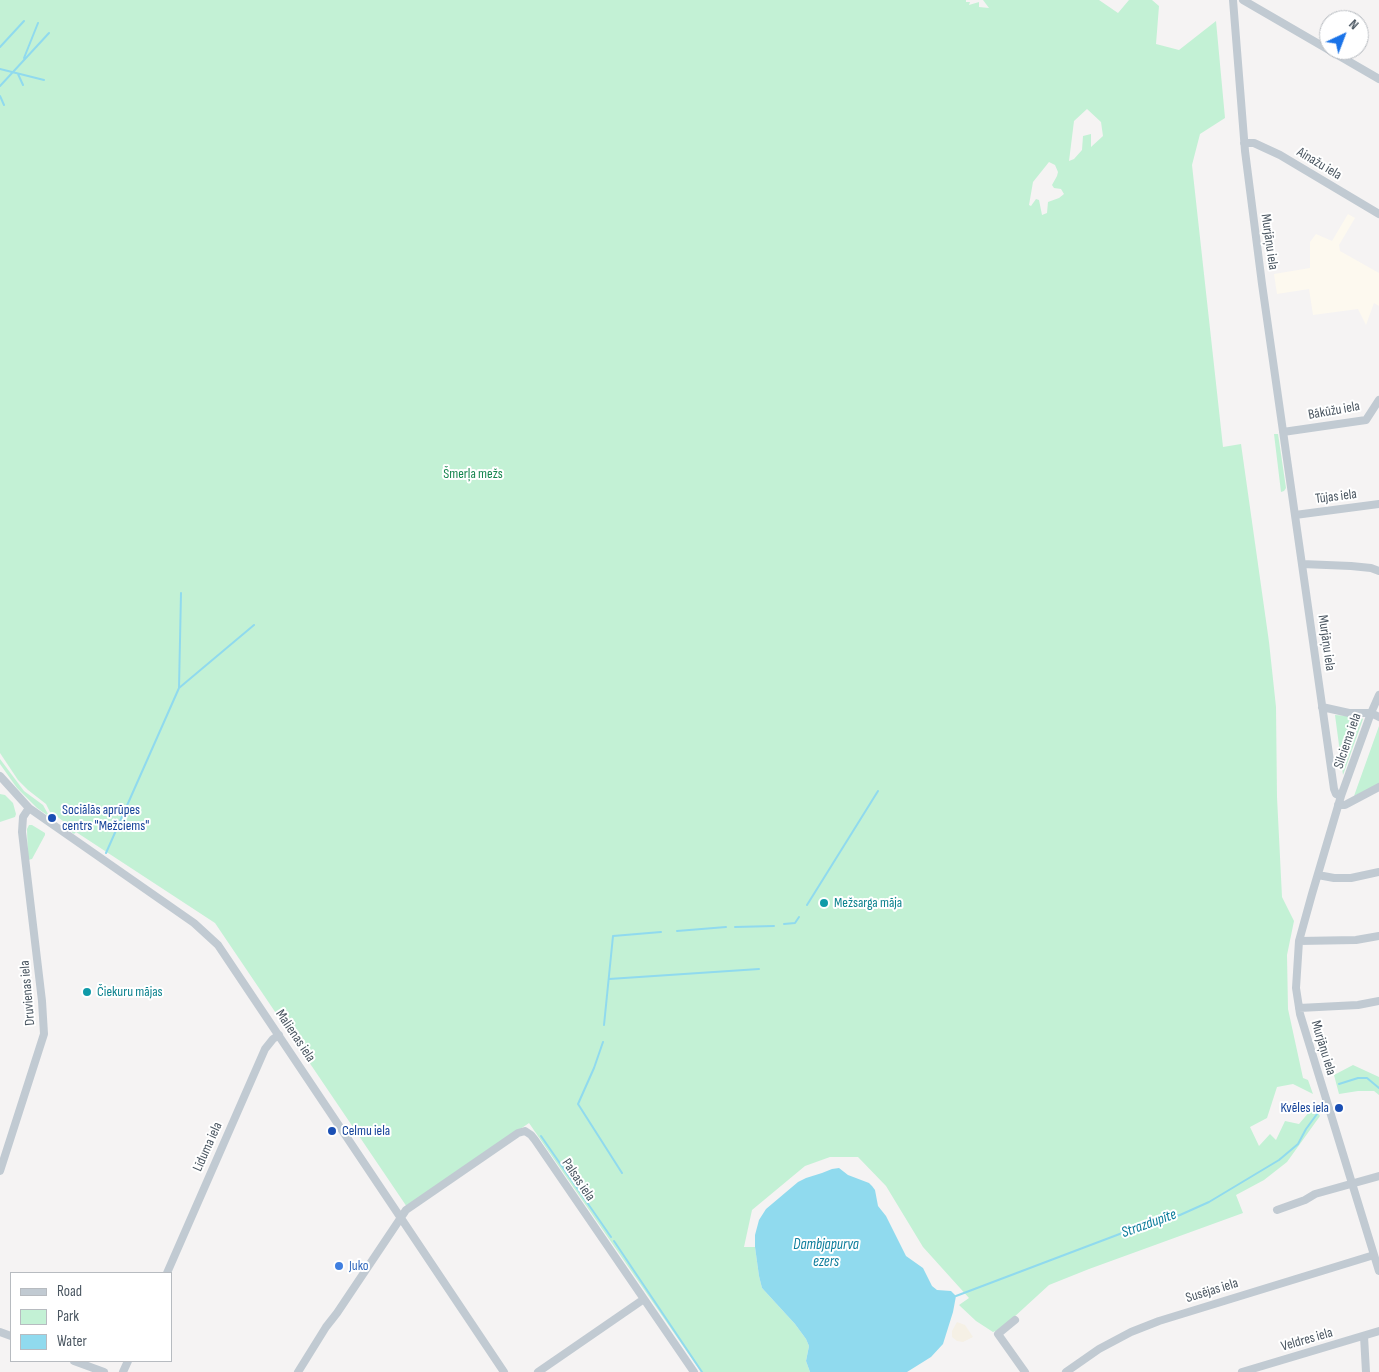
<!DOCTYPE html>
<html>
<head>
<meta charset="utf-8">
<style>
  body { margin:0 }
  #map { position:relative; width:1379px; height:1372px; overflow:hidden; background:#f5f3f3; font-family:"Sofia Sans Condensed",sans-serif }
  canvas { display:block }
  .legend { position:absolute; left:10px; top:1272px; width:162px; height:90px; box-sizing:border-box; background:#fff; border:1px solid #b7bbc0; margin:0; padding:6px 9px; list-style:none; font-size:15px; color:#4a5661 }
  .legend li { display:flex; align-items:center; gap:10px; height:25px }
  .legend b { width:25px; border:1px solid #b7bbc0 }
  .north { position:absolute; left:1319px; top:10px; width:50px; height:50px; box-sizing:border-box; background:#fff; border:1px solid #b7bbc0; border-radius:50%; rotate:43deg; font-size:14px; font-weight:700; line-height:20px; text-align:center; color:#4a5661 }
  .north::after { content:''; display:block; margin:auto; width:18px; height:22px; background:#1a73e8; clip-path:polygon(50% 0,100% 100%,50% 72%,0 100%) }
</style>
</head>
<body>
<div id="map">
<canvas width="1379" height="1372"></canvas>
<ul class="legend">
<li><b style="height:6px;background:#c1cad2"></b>Road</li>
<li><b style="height:14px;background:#c3f1d5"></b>Park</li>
<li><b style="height:14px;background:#90daee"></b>Water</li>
</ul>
<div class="north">N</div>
</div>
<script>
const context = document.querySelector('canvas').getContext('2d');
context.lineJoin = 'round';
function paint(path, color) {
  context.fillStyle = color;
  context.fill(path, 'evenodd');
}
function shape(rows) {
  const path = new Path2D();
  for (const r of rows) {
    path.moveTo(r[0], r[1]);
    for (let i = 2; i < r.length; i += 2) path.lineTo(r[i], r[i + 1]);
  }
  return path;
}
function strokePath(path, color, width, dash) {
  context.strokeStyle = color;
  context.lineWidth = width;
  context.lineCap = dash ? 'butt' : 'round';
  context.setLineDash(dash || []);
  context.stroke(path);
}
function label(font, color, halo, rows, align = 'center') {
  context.font = font + ' "Sofia Sans Condensed",sans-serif';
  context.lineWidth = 4;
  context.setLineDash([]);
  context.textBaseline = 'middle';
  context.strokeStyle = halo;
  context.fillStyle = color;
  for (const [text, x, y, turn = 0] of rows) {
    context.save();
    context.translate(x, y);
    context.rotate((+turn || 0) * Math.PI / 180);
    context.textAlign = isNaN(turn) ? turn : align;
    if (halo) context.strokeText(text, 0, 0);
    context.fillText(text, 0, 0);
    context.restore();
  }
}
const commercial = shape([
  [1348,214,1355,218,1339,245,1340,251,1379,273,1379,306,1374,303,1366,325,1358,309,1313,315,1309,289,1277,294,1274,274,1310,268,1310,242,1316,234,1332,241]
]);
const green = shape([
  [0,0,966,0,966,2,970,2,969,5,979,2,979,7,989,8,983,0,1099,0,1118,13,1129,0,1152,0,1159,6,1156,44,1179,50,1216,21,1225,118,1200,134,1192,165,1223,447,1241,444,1269,642,1276,707,1277,797,1282,897,1294,921,1287,955,1288,1009,1303,1078,1308,1080,1313,1094,1293,1084,1277,1087,1267,1118,1250,1127,1259,1146,1270,1134,1276,1140,1285,1121,1299,1124,1310,1111,1317,1112,1320,1116,1287,1162,1264,1180,1236,1195,1243,1213,1089,1269,1049,1285,1001,1329,993,1332,976,1321,959,1305,969,1298,923,1247,886,1186,858,1157,830,1157,805,1166,752,1210,744,1247,755,1247,759,1276,762,1288,795,1324,806,1339,809,1346,806,1361,810,1372,701,1372,529,1123,407,1207,215,923,76,832,74,834,70,831,70,829,62,823,63,821,55,815,53,817,52,816,46,804,28,790,18,780,0,753],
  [1087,109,1101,122,1103,136,1091,147,1091,134,1083,136,1082,150,1074,159,1069,161,1074,121],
  [1049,162,1055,165,1058,172,1057,176,1052,185,1054,188,1061,189,1064,194,1059,198,1048,202,1047,213,1042,215,1039,200,1036,199,1031,206,1029,205,1033,182],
  [1274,434,1278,434,1286,488,1284,491,1281,492],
  [1335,715,1360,717,1363,719,1343,775],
  [1379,726,1379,783,1372,788,1354,796],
  [0,759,24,791,43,805,48,814,47,815,37,808,17,788,0,764],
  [0,794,5,795,13,803,16,814,15,817,0,822],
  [29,825,32,825,45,833,45,835,32,859,28,860,27,829],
  [1353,1065,1379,1077,1379,1095,1374,1091,1358,1091,1339,1094,1334,1075]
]);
const sand = shape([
  [957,1322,965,1325,973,1337,963,1342,957,1341,952,1337,952,1331]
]);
const water = shape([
  [839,1168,848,1175,869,1183,872,1186,875,1190,878,1206,886,1216,906,1256,923,1268,932,1286,937,1290,951,1291,956,1296,953,1312,943,1344,931,1357,907,1372,810,1372,806,1361,809,1346,806,1339,795,1324,762,1288,759,1276,755,1247,755,1235,759,1220,766,1209,798,1182,806,1178,822,1173,832,1169]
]);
const stream = shape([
  [0,47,24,21],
  [24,58,38,23],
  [0,69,44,80],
  [18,74,23,85],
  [0,86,49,33],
  [0,96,4,105],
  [179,688,181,593],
  [106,853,179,688,254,625],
  [807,905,878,791],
  [784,924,795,923,799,917],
  [735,927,774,926],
  [677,931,726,927],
  [609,979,759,969],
  [604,1025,613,936,661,932],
  [603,1042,594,1068,578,1104,622,1173],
  [1339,1084,1358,1078,1367,1078,1379,1088],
  [541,1136,611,1237],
  [614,1241,702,1372],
  [956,1296,1146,1224,1180,1215,1209,1202,1279,1160,1298,1144,1306,1129,1317,1114]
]);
const minor = shape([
  [1233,0,1245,151,1262,284,1334,789,1336,794,1341,796],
  [1243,0,1379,79],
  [1244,143,1254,143,1280,155,1379,214],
  [1283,432,1366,420,1379,400],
  [1295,515,1379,504],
  [1302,564,1351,566,1371,568,1379,571],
  [1379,695,1371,713,1341,796,1312,894,1299,941,1296,988,1300,1014,1379,1271],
  [1322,707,1349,713,1371,713,1379,717],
  [0,776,29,808,194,923,218,945,504,1372],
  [1338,805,1345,805,1379,787],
  [1318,875,1334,878,1351,878,1379,872],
  [1299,941,1356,940,1379,936],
  [1299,1008,1358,1005,1379,1001],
  [0,1171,44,1034,42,1001,22,832,23,817,29,808],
  [1277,1210,1305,1200,1315,1194,1379,1176],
  [167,1273,265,1049,273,1039,279,1035],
  [1015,1320,998,1334,1025,1372],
  [0,1332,11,1336],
  [1364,1336,1366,1372],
  [74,1361,104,1372],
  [123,1372,128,1361],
  [298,1372,326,1327,337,1313,406,1210,518,1133,525,1131,531,1135,535,1140,694,1372],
  [538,1372,644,1299],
  [1066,1372,1099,1349,1131,1332,1159,1321,1374,1255],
  [1242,1372,1379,1331]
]);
const markers = [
  [52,818,5,"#1a4fb4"],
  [824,903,5,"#0f9aa8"],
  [87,992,5,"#0f9aa8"],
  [1339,1108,5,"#1a4fb4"],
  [332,1131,5,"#1a4fb4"],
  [339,1266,5,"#3f7fe0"]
];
const streetNames = [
  ["Ainažu iela",1319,164,31],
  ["Murjāņu iela",1269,242,82],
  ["Bākūžu iela",1334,411,-10],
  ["Tūjas iela",1336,497,-7],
  ["Murjāņu iela",1326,643,82],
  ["Silciema iela",1348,741,-71],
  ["Druvienas iela",28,993,-95],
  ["Malienas iela",295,1036,56],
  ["Murjāņu iela",1323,1048,73],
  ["Līduma iela",208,1147,-66],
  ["Palsas iela",578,1180,56],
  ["Susējas iela",1212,1291,-17],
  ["Veldres iela",1307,1340,-16]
];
const parkNames = [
  ["Šmerļa mežs",473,474]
];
const transitNames = [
  ["Sociālās aprūpes",62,810],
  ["centrs \"Mežciems\"",62,826],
  ["Kvēles iela",1329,1108,"right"],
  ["Celmu iela",342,1131]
];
const cultureNames = [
  ["Mežsarga māja",834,903],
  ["Čiekuru mājas",97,992]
];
const shopNames = [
  ["Juko",349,1266]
];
const waterNames = [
  ["Strazdupīte",1149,1224,-20],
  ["Dambjapurva",826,1245],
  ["ezers",826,1262]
];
paint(commercial, '#fdf9ef');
paint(green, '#c3f1d5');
paint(sand, '#f5f0e5');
paint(water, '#90daee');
strokePath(stream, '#90daee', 2);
strokePath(minor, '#c1cad2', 8);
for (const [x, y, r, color] of markers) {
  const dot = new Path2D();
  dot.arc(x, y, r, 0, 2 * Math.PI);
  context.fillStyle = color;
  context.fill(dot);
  strokePath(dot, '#fff', 2);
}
label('14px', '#4a5661', '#fff', streetNames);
label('14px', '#17864f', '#fff', parkNames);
label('14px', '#164399', '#fff', transitNames, 'left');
label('14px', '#0d838f', '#fff', cultureNames, 'left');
label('14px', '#366cbe', '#fff', shopNames, 'left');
label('italic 15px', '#0c7c9b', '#fff', waterNames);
</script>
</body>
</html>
